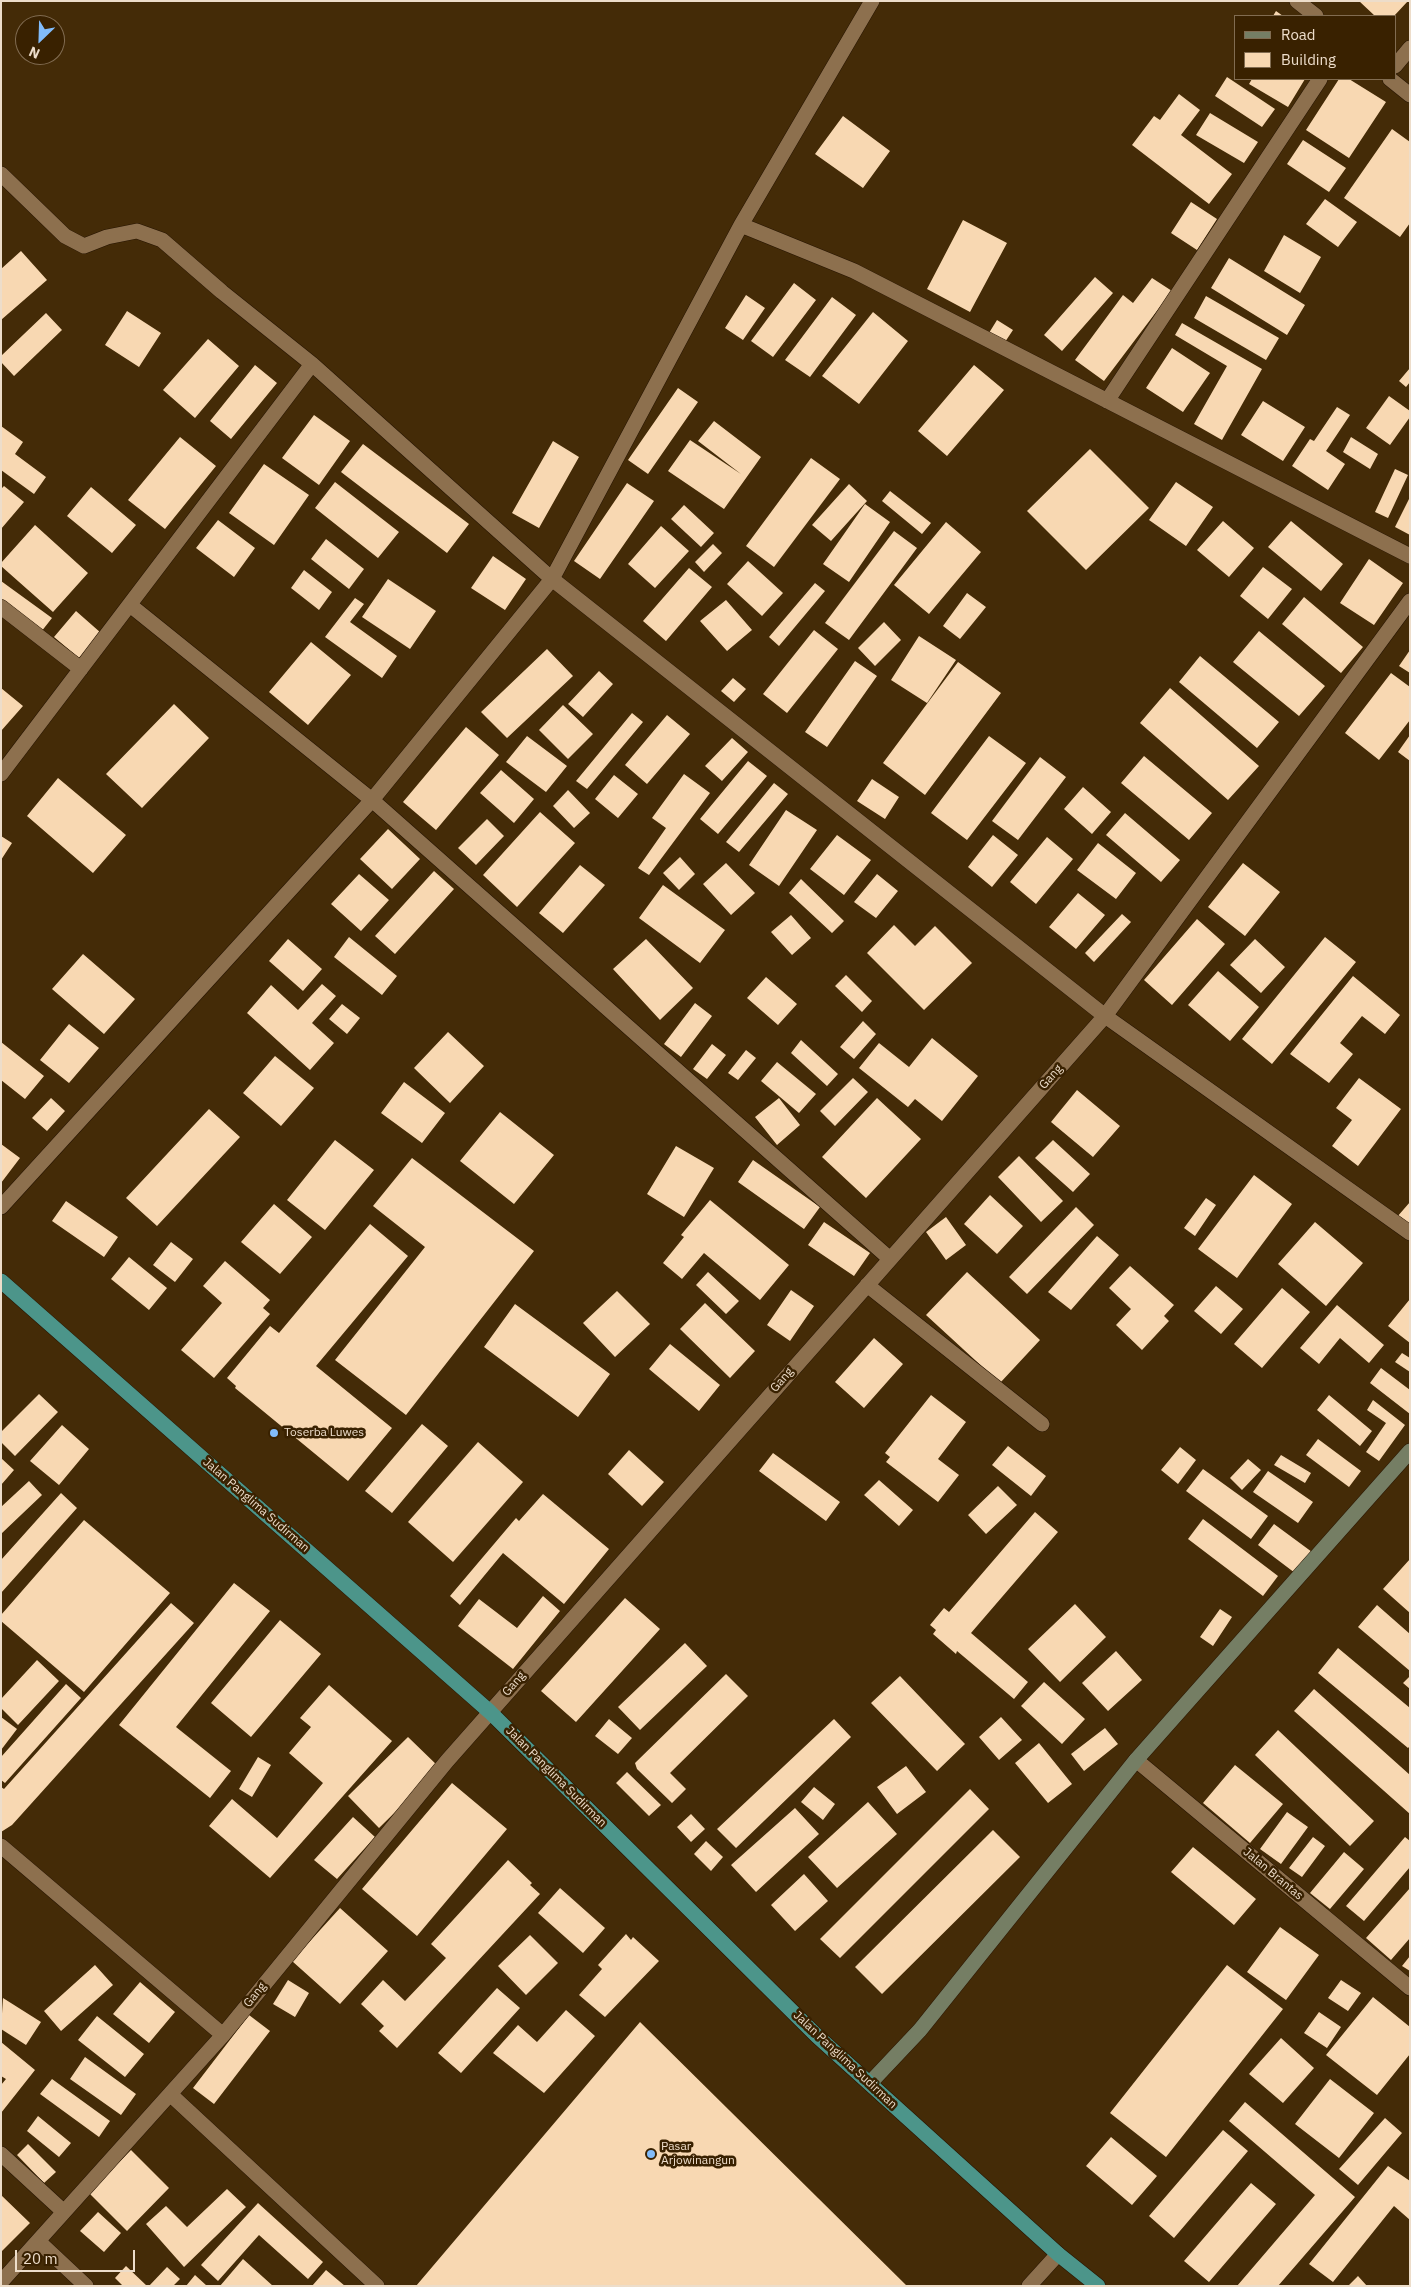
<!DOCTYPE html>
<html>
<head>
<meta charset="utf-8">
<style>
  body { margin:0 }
  #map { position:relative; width:1411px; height:2287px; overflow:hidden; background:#442b07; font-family:"IBM Plex Sans",sans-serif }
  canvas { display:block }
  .frame { position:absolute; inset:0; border:2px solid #edddca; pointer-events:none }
  .legend { position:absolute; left:1234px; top:15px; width:162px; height:65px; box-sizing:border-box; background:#392100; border:1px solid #816c51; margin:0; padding:6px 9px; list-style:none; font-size:15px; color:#edddca }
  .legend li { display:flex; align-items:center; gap:10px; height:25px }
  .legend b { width:25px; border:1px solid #816c51 }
  .north { position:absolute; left:15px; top:15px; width:50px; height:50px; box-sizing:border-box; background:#392100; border:1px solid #816c51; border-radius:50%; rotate:204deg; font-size:14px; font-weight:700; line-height:20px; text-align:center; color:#edddca }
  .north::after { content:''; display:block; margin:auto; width:18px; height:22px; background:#82bcfa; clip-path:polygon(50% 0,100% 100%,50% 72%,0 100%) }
  .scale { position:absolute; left:15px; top:2250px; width:120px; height:22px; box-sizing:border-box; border:2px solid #edddca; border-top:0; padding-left:6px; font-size:15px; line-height:18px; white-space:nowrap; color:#edddca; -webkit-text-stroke:4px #392100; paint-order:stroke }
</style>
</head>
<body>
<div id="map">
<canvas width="1411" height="2287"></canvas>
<div class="frame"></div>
<ul class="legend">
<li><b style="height:6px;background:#757e64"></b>Road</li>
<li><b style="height:14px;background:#f8d8b2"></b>Building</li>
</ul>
<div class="north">N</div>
<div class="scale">20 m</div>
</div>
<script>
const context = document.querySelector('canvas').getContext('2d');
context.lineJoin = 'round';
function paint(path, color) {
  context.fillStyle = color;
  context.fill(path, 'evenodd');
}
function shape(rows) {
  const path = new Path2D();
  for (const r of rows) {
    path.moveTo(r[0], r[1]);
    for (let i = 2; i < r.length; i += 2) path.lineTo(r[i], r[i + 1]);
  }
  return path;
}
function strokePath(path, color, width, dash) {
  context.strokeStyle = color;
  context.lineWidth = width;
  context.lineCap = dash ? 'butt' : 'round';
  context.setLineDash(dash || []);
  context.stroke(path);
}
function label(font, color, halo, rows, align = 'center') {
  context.font = font + ' "IBM Plex Sans",sans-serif';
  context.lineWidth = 5;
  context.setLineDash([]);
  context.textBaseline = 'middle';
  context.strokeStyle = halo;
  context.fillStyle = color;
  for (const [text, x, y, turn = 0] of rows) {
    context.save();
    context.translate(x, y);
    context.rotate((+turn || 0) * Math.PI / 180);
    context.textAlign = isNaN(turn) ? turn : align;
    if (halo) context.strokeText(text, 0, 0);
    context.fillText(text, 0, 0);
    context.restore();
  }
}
const building = shape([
  [1359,1,1408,1,1394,16,1375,16],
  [1276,11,1283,16,1273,16],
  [1227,77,1275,109,1262,127,1215,96],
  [1252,79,1305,79,1288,107,1249,84],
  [1339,79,1349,79,1386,102,1349,158,1306,130],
  [1179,94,1200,110,1181,135,1232,174,1209,204,1132,145,1154,116,1160,120],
  [1210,113,1258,142,1244,163,1196,135],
  [843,116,890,151,863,188,815,154],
  [1392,129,1410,142,1410,223,1400,237,1344,198],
  [1303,140,1346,168,1329,192,1287,164],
  [1325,199,1357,222,1338,247,1306,224],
  [1191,202,1217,219,1197,250,1171,233],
  [963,220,1007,243,970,312,927,289],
  [1284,235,1321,257,1300,293,1264,271],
  [21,251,47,280,1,320,1,269],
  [1229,258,1305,305,1287,335,1211,288],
  [1095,277,1113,293,1062,351,1044,335],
  [1152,278,1172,291,1104,381,1075,360,1123,295,1133,303],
  [794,283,816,300,773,357,751,341],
  [746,295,765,308,743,340,725,328],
  [1206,296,1279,338,1266,360,1194,318],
  [832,297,856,315,810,377,785,360],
  [127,311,161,333,139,367,105,345],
  [873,312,908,341,859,404,822,376],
  [46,313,62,330,14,376,1,362,1,356],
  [997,320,1013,330,1005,342,989,333],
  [1182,323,1262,369,1222,440,1194,424,1227,366,1175,335],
  [208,339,239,366,195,418,163,390],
  [1172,348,1210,373,1183,412,1146,388],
  [255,365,277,383,231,439,210,421],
  [974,365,1004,390,947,456,918,431],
  [1410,368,1410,382,1406,387,1399,381],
  [678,388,698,402,648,474,628,460],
  [1389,396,1410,411,1410,417,1390,445,1366,428],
  [1263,401,1305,427,1283,461,1241,435],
  [1337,407,1350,415,1326,451,1345,464,1328,490,1292,466,1310,439,1314,441],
  [314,415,350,441,319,485,282,458],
  [714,421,761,457,724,509,668,471,690,440,741,474,698,441],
  [1,426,23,442,15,454,46,477,34,494,1,470],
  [180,437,216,466,165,529,128,500],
  [1351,437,1378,454,1370,469,1343,452],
  [553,441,579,457,539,528,512,513],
  [363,444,469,524,447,553,341,472],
  [1090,449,1149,508,1086,570,1027,511],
  [811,458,840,479,774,567,746,546],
  [264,464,309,495,274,545,229,513],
  [1395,469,1408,475,1388,518,1375,512],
  [335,482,399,532,378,558,315,508],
  [1176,482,1213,507,1186,546,1149,520],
  [627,483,654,501,600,579,574,561],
  [849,484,867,501,831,541,812,525],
  [4,486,24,502,1,529,1,489],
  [91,487,136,525,112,553,67,516],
  [890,491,931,523,922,534,882,501],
  [1410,497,1410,535,1395,527],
  [865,504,890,522,849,582,823,564],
  [684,505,714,533,701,547,671,519],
  [218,520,255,548,234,577,196,548],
  [1223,521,1254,548,1229,577,1197,550],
  [1291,521,1343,564,1321,591,1268,547],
  [946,522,981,552,929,614,894,585],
  [35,525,88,573,53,612,1,566,1,563],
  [661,526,689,551,655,588,628,564],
  [894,531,917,548,849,640,825,623],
  [326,539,364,569,349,589,311,559],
  [713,544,722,553,704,572,695,562],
  [493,556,526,579,505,610,471,588],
  [1369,559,1403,583,1374,625,1340,603],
  [748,561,783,593,762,616,727,584],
  [1263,567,1292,589,1268,619,1240,596],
  [689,568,712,587,666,641,643,621],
  [304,570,332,592,319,610,291,588],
  [388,579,436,611,410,649,362,617],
  [1,581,52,618,41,632,1,602],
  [815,583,825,591,779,646,769,637],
  [967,593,986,607,960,639,943,626],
  [1304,597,1363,647,1341,673,1282,624],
  [355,598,364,604,350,622,397,656,382,678,325,637],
  [726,600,752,630,727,651,700,621],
  [76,611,101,633,79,658,54,637],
  [884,622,901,640,875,666,858,648],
  [814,630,838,649,787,713,763,694],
  [1259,631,1325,686,1299,716,1233,662],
  [919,636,956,660,927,703,891,680],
  [311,642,351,675,308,725,269,692],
  [547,649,573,676,507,738,481,712],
  [1410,650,1410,673,1399,666],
  [1200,656,1279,722,1257,748,1179,682],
  [855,661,877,676,827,747,805,732],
  [958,662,1001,693,925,795,883,763],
  [599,671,613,684,583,717,568,704],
  [1391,673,1410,687,1410,720,1379,760,1345,733],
  [733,678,746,689,734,702,721,691],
  [1,688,23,706,1,731],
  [1170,688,1259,766,1228,800,1140,723],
  [174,704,209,738,142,808,106,774],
  [563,705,593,734,568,759,539,730],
  [632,713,643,722,587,789,576,781],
  [667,715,690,734,647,784,625,765],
  [466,727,499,755,436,830,403,802],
  [1410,735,1410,761,1398,752],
  [527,736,567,766,546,792,506,762],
  [989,736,1026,763,967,840,931,813],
  [732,738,748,752,722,781,705,766],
  [1144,756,1212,813,1189,840,1121,783],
  [1040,757,1066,777,1018,840,992,821],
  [748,761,767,776,718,834,700,819],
  [501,770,534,799,514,823,480,793],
  [684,774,710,793,649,875,638,868,666,828,652,818],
  [614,775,638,794,618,818,595,799],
  [58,778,126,835,93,873,27,816],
  [872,779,899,797,885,819,857,801],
  [774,783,788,794,739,852,726,842],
  [1083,787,1111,812,1092,834,1064,809],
  [568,790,590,813,574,828,553,806],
  [786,810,817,830,779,886,749,865],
  [540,812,575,843,517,907,483,875],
  [1125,813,1180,860,1161,882,1106,835],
  [487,819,504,836,476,865,458,848],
  [388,829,420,859,392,889,360,859],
  [837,835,871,860,844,895,810,869],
  [993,835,1018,855,992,887,968,867],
  [1,836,12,843,1,860],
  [1047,837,1073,859,1036,904,1010,882],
  [1098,843,1136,873,1116,899,1077,870],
  [680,857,695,874,679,890,663,873],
  [726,863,755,893,731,915,703,884],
  [1243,863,1280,892,1245,936,1208,907],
  [580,865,605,885,563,933,539,913],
  [434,871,454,889,395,954,375,936],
  [359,874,389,900,361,931,331,904],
  [877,874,898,891,876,918,854,902],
  [801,879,844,921,832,933,789,893],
  [663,885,725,930,700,963,639,918],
  [1078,893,1105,915,1076,949,1049,927],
  [1122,914,1131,922,1094,962,1085,953],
  [791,915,811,938,792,955,771,932],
  [1197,919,1225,944,1172,1005,1144,980],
  [894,925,915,946,935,926,972,963,924,1010,867,953],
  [349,937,397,976,382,995,334,957],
  [1325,937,1356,962,1272,1064,1242,1039],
  [288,939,322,969,303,991,269,961],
  [646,939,693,988,660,1020,613,969],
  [1255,939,1285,967,1261,993,1230,965],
  [83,954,135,999,104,1034,52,989],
  [1218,971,1259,1007,1230,1041,1188,1005],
  [846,975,872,1001,862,1012,835,986],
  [1353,976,1400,1015,1385,1034,1362,1016,1340,1043,1353,1054,1329,1083,1290,1054],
  [766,977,797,1004,778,1025,747,998],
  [322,984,336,996,312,1023,334,1043,310,1070,247,1013,271,985,298,1010],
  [695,1003,712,1016,681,1057,664,1044],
  [342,1004,360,1018,347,1034,329,1019],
  [863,1021,876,1034,854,1059,840,1047],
  [69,1024,99,1048,69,1083,40,1060],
  [448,1032,484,1066,450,1103,414,1068],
  [932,1038,978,1076,942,1121,915,1099,908,1107,859,1068,879,1043,909,1067],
  [801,1040,838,1074,827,1086,791,1053],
  [1,1042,44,1076,25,1099,1,1080],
  [712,1044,726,1055,707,1079,693,1069],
  [746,1050,756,1058,738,1080,728,1073],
  [275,1056,314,1088,281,1126,243,1093],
  [777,1062,816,1094,799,1113,761,1081],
  [853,1078,868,1092,835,1126,820,1111],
  [1359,1078,1401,1109,1358,1166,1332,1146,1352,1120,1336,1108],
  [404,1082,445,1113,422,1143,381,1113],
  [1077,1090,1120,1126,1093,1157,1051,1122],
  [51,1098,65,1111,47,1131,32,1118],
  [779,1098,800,1125,777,1145,755,1117],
  [877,1098,921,1139,866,1198,822,1157],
  [209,1109,240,1137,157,1226,126,1198],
  [500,1112,554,1155,514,1204,460,1161],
  [335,1140,374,1170,325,1230,287,1200],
  [1053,1140,1090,1174,1073,1192,1035,1158],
  [1,1144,20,1158,1,1183],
  [676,1146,714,1168,684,1217,647,1194],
  [1019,1156,1063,1201,1041,1222,998,1177],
  [412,1158,534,1251,406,1415,335,1360,425,1247,373,1206],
  [753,1160,820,1207,804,1229,738,1182],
  [1254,1175,1292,1204,1237,1278,1198,1249],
  [990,1195,1023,1226,997,1254,964,1224],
  [1206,1198,1216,1205,1195,1236,1184,1228],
  [710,1200,789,1265,760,1300,704,1253,682,1279,663,1263,684,1237,681,1235],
  [66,1201,118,1237,104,1257,52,1221],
  [1410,1202,1410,1228,1397,1217],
  [274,1204,312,1237,280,1274,241,1242],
  [1076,1207,1094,1225,1027,1294,1009,1277],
  [946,1217,966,1245,946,1260,926,1232],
  [824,1222,870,1253,854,1276,808,1245],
  [1315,1222,1363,1263,1326,1306,1278,1264],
  [370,1224,408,1256,316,1366,392,1428,348,1481,235,1388,236,1386,227,1378,270,1326,279,1333],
  [1097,1236,1119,1255,1071,1310,1048,1292],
  [171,1242,193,1259,175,1282,153,1265],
  [129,1257,167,1288,149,1310,111,1279],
  [225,1261,270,1300,263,1308,270,1314,214,1378,181,1350,222,1303,203,1286],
  [1130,1266,1174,1305,1164,1316,1169,1321,1142,1350,1116,1325,1131,1309,1109,1288],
  [708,1272,739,1301,726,1314,696,1285],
  [967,1272,1040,1340,1000,1383,926,1315],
  [1216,1286,1243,1309,1221,1334,1194,1311],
  [1282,1288,1310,1312,1262,1368,1234,1344],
  [791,1290,814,1306,790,1341,767,1325],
  [617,1291,650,1324,615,1357,583,1323],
  [1410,1299,1410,1343,1388,1326],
  [705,1303,755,1351,730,1378,680,1329],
  [515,1304,610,1374,578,1417,484,1347],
  [1337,1305,1384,1345,1369,1363,1340,1338,1319,1364,1300,1348],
  [874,1338,903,1364,864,1408,835,1382],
  [670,1344,720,1385,699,1411,649,1369],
  [1402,1353,1410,1358,1410,1372,1395,1362],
  [1381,1368,1410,1390,1410,1414,1370,1383],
  [39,1394,58,1412,15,1456,1,1442,1,1432],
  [931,1395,966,1422,938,1459,959,1475,938,1502,886,1462,890,1457,885,1453],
  [1329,1395,1372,1431,1360,1446,1317,1410],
  [1373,1400,1405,1425,1379,1461,1366,1452,1386,1423,1367,1410],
  [422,1424,448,1446,392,1513,365,1491],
  [62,1425,89,1449,59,1485,30,1461],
  [1318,1439,1361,1471,1349,1487,1306,1455],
  [478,1442,523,1482,453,1562,408,1522],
  [1008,1446,1046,1476,1031,1496,992,1465],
  [1180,1447,1196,1460,1178,1484,1161,1470],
  [629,1450,664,1482,642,1506,608,1474],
  [773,1453,840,1502,826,1521,759,1471],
  [1281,1455,1311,1473,1305,1483,1274,1465],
  [1,1458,14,1470,1,1485],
  [1248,1459,1261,1470,1242,1490,1230,1478],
  [1203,1469,1268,1516,1251,1539,1186,1491],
  [1268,1471,1313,1502,1298,1523,1253,1492],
  [879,1480,913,1510,899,1526,864,1495],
  [29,1481,42,1495,1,1534,1,1507],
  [998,1486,1017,1505,986,1534,968,1515],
  [61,1493,77,1508,1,1593,1,1560],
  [543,1494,609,1549,564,1604,503,1553,460,1605,450,1596,516,1518,519,1521],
  [1035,1512,1058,1532,971,1633,1028,1682,1014,1699,957,1651,956,1654,933,1634,936,1630,930,1625,944,1608,949,1612],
  [1203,1519,1278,1576,1263,1596,1188,1539],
  [84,1520,170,1593,84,1692,1,1621,1,1615],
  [1274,1524,1312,1552,1295,1573,1258,1545],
  [1410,1559,1410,1613,1383,1589],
  [234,1583,270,1611,176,1727,231,1771,210,1798,119,1725],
  [543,1596,560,1611,513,1669,458,1626,479,1599,517,1628],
  [625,1598,660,1629,576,1722,541,1691],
  [171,1603,194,1623,12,1825,1,1832,1,1787,4,1789],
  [1075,1604,1106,1637,1060,1682,1028,1649],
  [1377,1605,1410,1634,1410,1671,1358,1627],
  [1220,1609,1232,1617,1213,1646,1200,1637],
  [280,1620,321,1654,251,1737,211,1703],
  [685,1643,707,1666,640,1730,618,1707],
  [1338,1648,1410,1708,1410,1746,1408,1748,1318,1673],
  [1116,1651,1142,1680,1108,1711,1082,1683],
  [37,1660,59,1681,18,1725,1,1708,1,1699],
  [726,1674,748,1696,670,1773,686,1789,672,1803,637,1769,635,1763],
  [900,1676,965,1744,937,1771,871,1703],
  [1410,1676,1410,1689,1403,1683],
  [1044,1682,1085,1719,1062,1744,1021,1706],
  [66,1684,81,1698,5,1783,1,1780,1,1757],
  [329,1685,392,1741,270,1878,209,1826,232,1799,277,1838,323,1783,289,1753,311,1727,300,1718],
  [1314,1689,1410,1775,1410,1814,1294,1711],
  [1,1717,17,1729,1,1750],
  [1001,1717,1022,1740,999,1760,979,1737],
  [609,1719,632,1738,618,1754,595,1736],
  [834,1719,851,1737,736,1848,717,1829],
  [1105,1728,1118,1744,1084,1771,1071,1754],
  [1278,1730,1374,1821,1350,1846,1255,1755],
  [408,1737,440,1768,379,1828,348,1796],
  [1039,1743,1072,1784,1048,1803,1015,1763],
  [258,1757,271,1765,252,1797,239,1789],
  [1235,1765,1283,1804,1250,1843,1203,1803],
  [906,1766,926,1792,897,1814,877,1787],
  [627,1772,661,1805,649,1816,616,1783],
  [452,1783,507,1829,417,1936,362,1889],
  [814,1787,835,1804,823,1820,801,1802],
  [970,1789,989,1809,840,1958,820,1939],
  [868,1802,897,1834,837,1888,808,1857],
  [795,1808,819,1834,756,1892,731,1865],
  [1287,1812,1308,1827,1281,1864,1260,1849],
  [691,1814,705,1829,691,1842,677,1827],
  [353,1817,375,1837,337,1879,314,1860],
  [993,1830,1020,1857,882,1994,855,1967],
  [1313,1837,1325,1846,1302,1877,1289,1868],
  [1405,1837,1410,1841,1410,1867,1364,1921,1346,1906],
  [706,1841,723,1857,711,1871,694,1854],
  [1193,1847,1256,1899,1234,1925,1171,1872],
  [1344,1852,1364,1869,1330,1909,1310,1893],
  [508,1860,532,1883,530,1885,540,1894,397,2048,379,2031,384,2026,361,2004,383,1980,405,2001,446,1958,431,1944],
  [804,1874,828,1901,795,1931,771,1905],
  [560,1888,605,1928,583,1953,538,1913],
  [1410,1888,1410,1938,1391,1960,1366,1938],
  [340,1908,388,1951,340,2004,292,1961],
  [1280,1927,1319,1955,1286,2000,1247,1972],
  [626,1934,631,1940,633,1937,659,1961,605,2017,579,1995,602,1969,598,1965],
  [530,1935,558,1963,526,1995,498,1966],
  [1410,1956,1410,1971,1402,1966],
  [95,1965,113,1985,61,2031,44,2011],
  [1227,1965,1283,2009,1166,2157,1110,2113],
  [288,1980,309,1993,295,2017,273,2004],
  [1341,1980,1361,1993,1348,2011,1328,1998],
  [140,1982,175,2012,149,2043,113,2014],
  [497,1988,520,2008,461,2073,438,2053],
  [1373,1997,1410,2027,1410,2054,1377,2095,1326,2055],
  [3,1998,41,2022,26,2045,1,2029],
  [566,2010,595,2036,544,2093,493,2053,518,2025,537,2042],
  [1319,2012,1341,2027,1327,2048,1304,2033],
  [249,2015,270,2031,214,2104,193,2088],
  [97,2016,144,2054,125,2077,78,2040],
  [640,2022,907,2286,416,2286],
  [1281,2038,1314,2068,1283,2103,1249,2074],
  [1,2042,35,2070,1,2113,1,2085,6,2079,1,2076],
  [85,2057,136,2094,121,2115,70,2079],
  [52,2079,110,2121,99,2137,40,2094],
  [1330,2079,1374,2113,1339,2158,1295,2124],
  [1245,2102,1355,2197,1278,2286,1237,2286,1315,2195,1229,2121],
  [38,2116,71,2143,59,2157,27,2131],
  [1385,2118,1402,2133,1358,2185,1339,2169],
  [1223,2130,1248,2151,1174,2238,1149,2216],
  [1111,2137,1157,2176,1132,2205,1086,2166],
  [28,2144,56,2172,44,2183,17,2155],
  [131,2150,169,2188,127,2231,89,2193],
  [1388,2166,1410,2181,1410,2220,1394,2206,1333,2282,1309,2264],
  [1251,2183,1276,2204,1209,2282,1184,2261],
  [227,2189,246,2207,184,2267,146,2224,166,2206,187,2227],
  [1,2195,30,2223,1,2252],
  [258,2203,323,2262,308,2279,259,2235,218,2281,201,2265],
  [98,2212,121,2233,104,2252,80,2231],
  [243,2259,273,2286,220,2286],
  [126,2266,147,2286,123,2286,115,2278],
  [167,2267,180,2279,173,2286,149,2286],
  [326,2270,345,2286,312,2286],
  [195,2275,207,2286,186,2286],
  [1358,2276,1367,2286,1348,2286]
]);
const minor = shape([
  [1297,1,1316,16],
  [1395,66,1410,48],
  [1390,79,1410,95],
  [1,174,65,236,84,246,107,237,137,231,162,240,222,292,312,364,552,579,741,225,854,271,1410,556],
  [741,225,872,1],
  [1107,401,1320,79],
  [130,605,372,800,889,1258],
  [1,607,81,669],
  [1,774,312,364],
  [1,1207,372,800,552,579,1105,1016,1410,601],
  [867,1285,1042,1424],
  [1136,1760,1410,1988],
  [1,1846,223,2035],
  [170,2094,377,2286],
  [1,2154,64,2212],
  [38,2241,86,2286],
  [1,2282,223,2035,447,1761,1105,1016,1410,1233],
  [1029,2286,1058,2254]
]);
const secondary = shape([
  [870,2083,920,2030,1136,1760,1410,1451]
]);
const trunk = shape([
  [1,1281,490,1712,817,2036,1058,2254,1098,2286]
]);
const markers = [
  [274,1433,5,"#82bcfa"],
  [651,2154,5,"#82bcfa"]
];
const streetNames = [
  ["Gang",1051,1077,-48],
  ["Gang",782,1380,-49],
  ["Jalan Panglima Sudirman",256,1505,41],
  ["Gang",514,1684,-49],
  ["Jalan Panglima Sudirman",556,1777,45],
  ["Jalan Brantas",1273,1874,40],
  ["Gang",255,1995,-51],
  ["Jalan Panglima Sudirman",845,2060,43]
];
const poiNames = [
  ["Toserba Luwes",284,1433],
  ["Pasar",661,2147],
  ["Arjowinangun",661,2161]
];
paint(building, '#f8d8b2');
strokePath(minor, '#261400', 16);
strokePath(secondary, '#261400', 16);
strokePath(trunk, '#261400', 16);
strokePath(minor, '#8d704e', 15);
strokePath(secondary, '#757e64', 15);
strokePath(trunk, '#4c958a', 15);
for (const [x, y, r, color] of markers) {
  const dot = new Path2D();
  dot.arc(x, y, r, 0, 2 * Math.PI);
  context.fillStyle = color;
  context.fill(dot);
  strokePath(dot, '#392100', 2);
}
label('12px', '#edddca', '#392100', streetNames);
label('12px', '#edddca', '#392100', poiNames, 'left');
</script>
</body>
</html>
